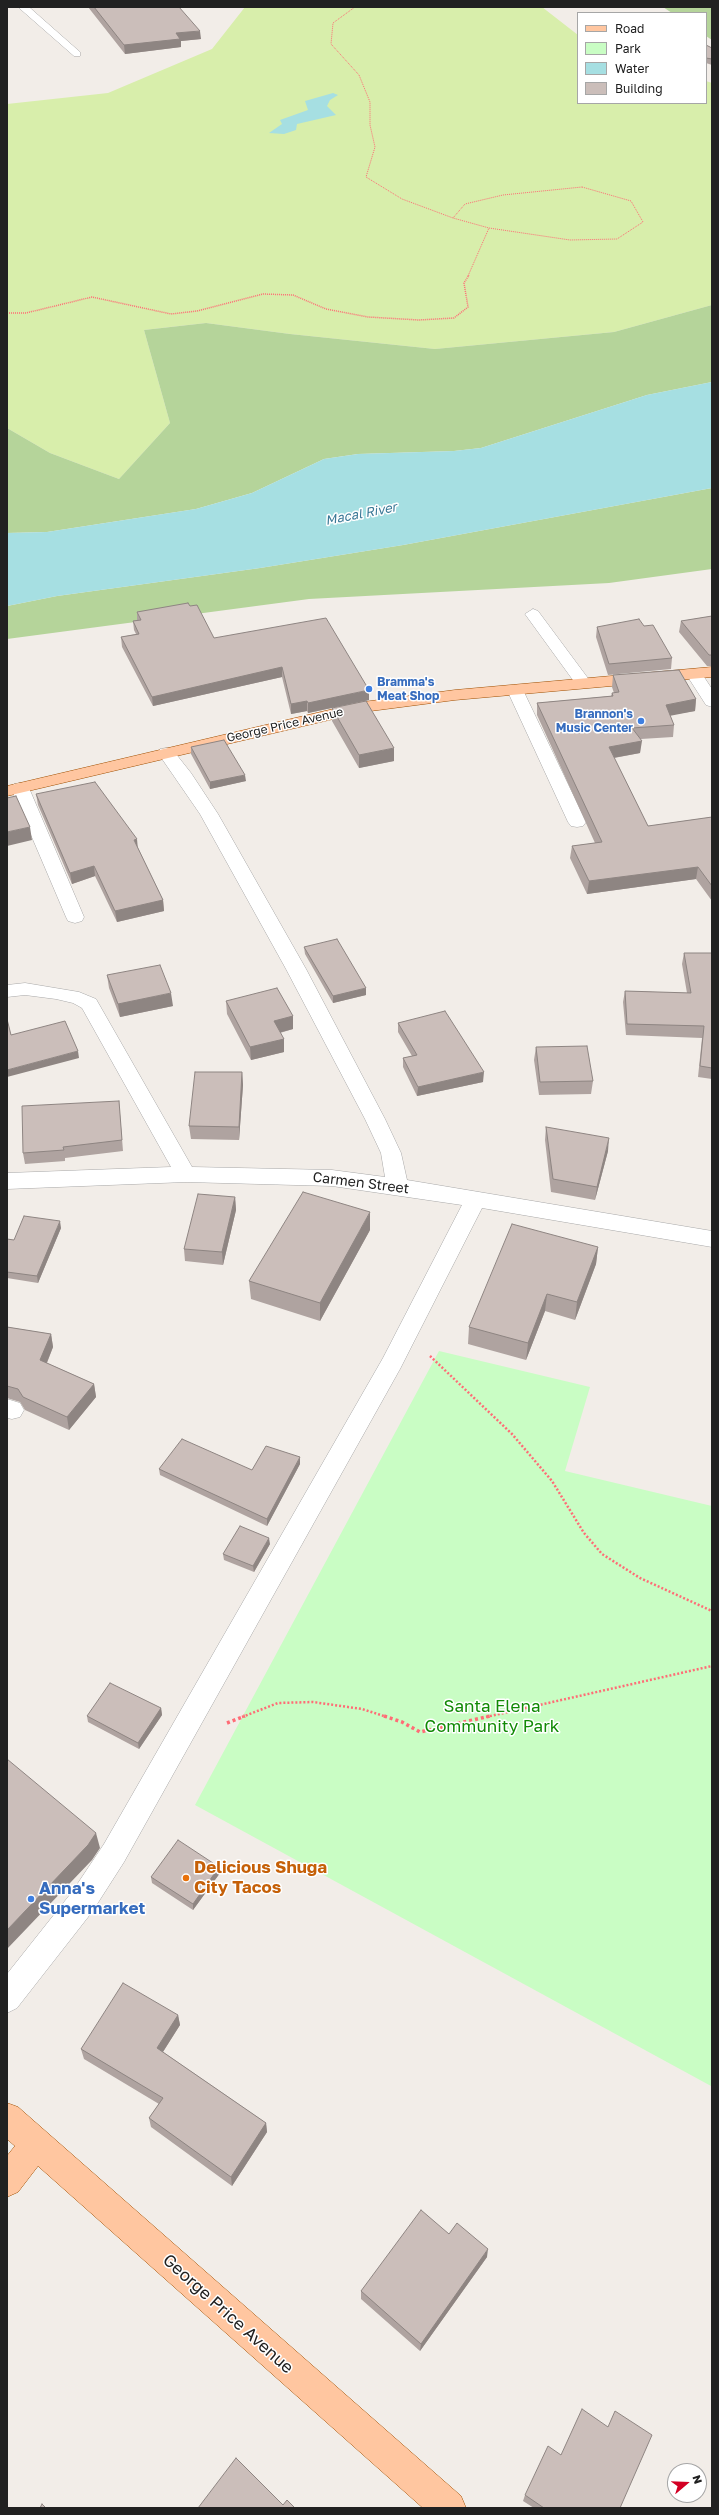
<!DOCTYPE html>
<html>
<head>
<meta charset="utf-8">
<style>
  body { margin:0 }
  #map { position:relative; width:719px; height:2515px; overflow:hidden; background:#f2ede8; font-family:"Golos Text",sans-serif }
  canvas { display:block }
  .frame { position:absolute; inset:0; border:8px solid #212121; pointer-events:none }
  .legend { position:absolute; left:577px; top:12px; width:130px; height:92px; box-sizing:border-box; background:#fff; border:1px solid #a6a6a6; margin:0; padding:5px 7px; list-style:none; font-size:12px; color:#212121 }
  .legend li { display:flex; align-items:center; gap:8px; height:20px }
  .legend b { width:20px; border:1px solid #a6a6a6 }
  .north { position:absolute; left:667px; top:2463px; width:40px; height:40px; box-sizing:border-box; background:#fff; border:1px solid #a6a6a6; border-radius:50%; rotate:71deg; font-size:11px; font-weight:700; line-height:16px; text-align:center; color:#212121 }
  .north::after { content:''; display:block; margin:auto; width:14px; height:18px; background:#d30024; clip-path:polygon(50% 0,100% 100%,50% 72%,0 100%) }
</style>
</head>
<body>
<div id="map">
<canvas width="719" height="2515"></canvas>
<div class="frame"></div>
<ul class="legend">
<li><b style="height:5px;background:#ffc6a0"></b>Road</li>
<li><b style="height:11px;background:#c9fdc4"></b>Park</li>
<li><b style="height:11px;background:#a6dfe2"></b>Water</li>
<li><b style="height:11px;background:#cbbeba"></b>Building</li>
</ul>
<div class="north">N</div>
</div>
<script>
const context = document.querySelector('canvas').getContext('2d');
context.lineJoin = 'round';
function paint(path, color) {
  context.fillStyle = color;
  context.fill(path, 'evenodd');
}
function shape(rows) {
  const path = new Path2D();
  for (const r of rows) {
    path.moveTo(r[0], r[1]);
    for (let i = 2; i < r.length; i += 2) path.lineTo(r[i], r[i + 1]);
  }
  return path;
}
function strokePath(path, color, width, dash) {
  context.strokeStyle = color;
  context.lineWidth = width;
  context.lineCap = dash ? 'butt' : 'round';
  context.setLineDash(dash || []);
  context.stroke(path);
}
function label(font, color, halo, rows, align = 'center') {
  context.font = font + ' "Golos Text",sans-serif';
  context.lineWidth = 3;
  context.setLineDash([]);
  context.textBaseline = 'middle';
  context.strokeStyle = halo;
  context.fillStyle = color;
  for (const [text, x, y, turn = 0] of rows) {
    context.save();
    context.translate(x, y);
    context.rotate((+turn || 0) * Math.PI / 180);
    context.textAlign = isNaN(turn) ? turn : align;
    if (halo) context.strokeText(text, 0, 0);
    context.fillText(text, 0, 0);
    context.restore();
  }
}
const grass = shape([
  [245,7,542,7,578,35,578,103,706,103,706,81,712,83,712,305,614,332,435,349,290,334,206,323,144,330,170,423,119,479,50,453,7,428,7,104,108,93,212,49]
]);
const forest = shape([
  [663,7,712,7,712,40,706,36,706,13,672,13],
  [712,305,712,382,647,395,481,448,454,451,358,454,324,459,252,493,196,509,47,532,7,533,7,428,50,453,119,479,170,423,144,330,206,323,290,334,435,349,614,332],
  [712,488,712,569,609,583,309,599,7,639,7,606,57,596,260,568,403,545]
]);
const park = shape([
  [439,1351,590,1387,565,1471,712,1506,711,2086,195,1805]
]);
const water = shape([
  [333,93,338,95,330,100,327,106,336,115,297,124,296,130,284,134,269,133,282,124,280,120,308,110,305,101],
  [712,382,712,488,403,545,260,568,57,596,7,606,7,533,47,532,196,509,252,493,324,459,358,454,454,451,481,448,647,395]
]);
const pathFar3 = shape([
  [355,7,333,23,331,44,359,75,370,102,370,125,375,147,366,177,402,199,453,218],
  [582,187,631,201,643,222,617,239,570,240,489,228,453,218,465,204,503,195,582,187],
  [468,276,489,228]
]);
const pathFar2 = shape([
  [7,313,26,313,92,297,171,314,197,311,263,294,293,295,326,309,368,317,419,320,454,318,468,307,464,283,469,275]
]);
const pathFar1 = shape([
  [430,1356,512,1434,552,1481,584,1533,602,1554,640,1578,712,1611],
  [242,1717,278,1703,313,1702,362,1709,387,1717],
  [486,1717,712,1666]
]);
const path = shape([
  [384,1716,402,1722,420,1732,490,1716],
  [227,1723,245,1716]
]);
const minor = shape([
  [18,7,29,7,80,52,80,56,74,56,18,7],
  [533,609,538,611,590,681,592,684,590,687,578,687,525,614,533,609],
  [694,669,700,671,712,689,712,707,706,705,686,674,694,669],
  [515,685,523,690,586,822,583,826,577,827,571,826,568,822,507,690,515,685],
  [166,748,172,749,191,773,218,814,306,969,385,1119,401,1153,407,1180,712,1231,712,1247,482,1208,400,1369,124,1862,92,1912,17,2008,7,2013,7,1974,72,1892,104,1844,383,1358,462,1205,332,1186,186,1182,7,1189,7,1173,171,1167,82,1008,73,1003,56,999,25,995,7,997,7,985,25,983,79,992,96,999,192,1167,332,1170,385,1177,381,1153,365,1119,286,969,200,814,158,753,160,749,166,748],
  [20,783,26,784,29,788,84,917,82,921,75,923,68,921,66,917,11,788,14,784,20,783],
  [7,1399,20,1403,24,1410,20,1417,12,1419,7,1418,7,1399]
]);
const major = shape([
  [712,667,712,677,455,700,363,712,7,796,7,786,363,702,455,690,712,667],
  [7,2103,18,2107,461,2496,466,2508,423,2508,38,2166,18,2192,7,2197,7,2156,15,2146,7,2139,7,2103]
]);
const wall = shape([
  [88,7,179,7,201,39,181,41,181,47,125,54],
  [706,45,712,48,712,65,706,63],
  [190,606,214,638,369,700,308,713,307,711,291,714,282,677,153,706,122,647,121,637,136,634,134,630,133,621,137,620,137,612],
  [712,616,712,666,707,666,679,632,681,621],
  [644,626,672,658,671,669,608,675,596,637,597,627],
  [613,675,696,699,695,711,670,715,674,725,673,737,641,739,640,753,614,758,648,826,712,817,712,901,696,879,587,894,570,858,572,846,595,843,537,715,537,703,611,696,612,693,614,693,612,687],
  [332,708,394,761,359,768,332,721],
  [191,747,246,781,210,789,191,754],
  [36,794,138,848,163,900,164,911,117,922,95,876,72,884,38,805],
  [712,946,712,1079,698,1077,702,1038,626,1035,623,1002,625,991,687,993,682,964,684,953,711,953],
  [304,947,366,995,333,1003,305,954],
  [107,975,173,1006,120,1017,109,988],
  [226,1001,293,1016,293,1029,280,1033,284,1039,284,1052,251,1060,227,1014],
  [398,1023,483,1082,417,1096,403,1067,403,1058,412,1056,398,1032],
  [536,1047,593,1081,591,1094,539,1095,534,1060],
  [242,1072,243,1085,239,1140,191,1139,189,1126],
  [119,1101,123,1151,65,1158,65,1161,25,1164,23,1153],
  [546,1127,608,1151,595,1200,551,1192,545,1140],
  [235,1197,236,1210,223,1265,185,1261,184,1249],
  [61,1228,38,1283,7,1278,7,1239,14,1240],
  [370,1230,320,1321,251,1299,249,1281],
  [598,1247,596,1264,575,1320,545,1311,526,1360,468,1344,469,1327],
  [7,1327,51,1334,53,1347,47,1363,94,1384,96,1397,69,1430,25,1410,20,1402,7,1398],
  [300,1464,267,1526,160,1475,159,1469,252,1470],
  [270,1544,254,1572,224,1560,223,1554],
  [161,1708,162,1715,139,1749,88,1722,87,1716],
  [220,1873,193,1910,152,1883,151,1877],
  [178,2015,180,2025,163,2052,266,2123,267,2132,232,2186,151,2127,149,2118,159,2104,84,2059,81,2049],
  [449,2234,487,2257,420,2351,361,2299,361,2291],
  [561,2455,620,2508,534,2508,523,2501,525,2495]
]);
const shadedWall = shape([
  [200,31,201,39,181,41,181,47,125,54,124,45,176,33],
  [282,667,282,677,153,706,152,697],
  [369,690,369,700,308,713,308,703],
  [696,699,695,711,664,717,666,705],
  [307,701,307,711,291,714,291,704],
  [642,741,640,753,607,759,609,747],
  [394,748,394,761,359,768,359,755],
  [245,775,246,781,210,789,210,782],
  [30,827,32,840,7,846,7,832],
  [137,839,138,850,134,840],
  [94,866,95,876,72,884,70,873],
  [698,867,696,879,587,894,589,881],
  [163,900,164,911,117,922,115,911],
  [366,988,366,995,333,1003,333,996],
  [171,993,173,1006,120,1017,118,1004],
  [293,1016,293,1029,274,1034,274,1021],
  [284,1039,284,1052,251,1060,250,1047],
  [78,1051,79,1058,7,1077,7,1070],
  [242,1072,243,1085,239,1140,239,1127],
  [484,1072,483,1082,417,1096,418,1087],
  [609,1138,608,1151,595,1200,597,1187],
  [235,1197,236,1210,223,1265,222,1252],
  [370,1212,370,1230,320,1321,320,1303],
  [60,1221,61,1228,38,1283,37,1276],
  [598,1247,596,1264,575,1320,577,1302],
  [547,1294,545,1311,526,1360,528,1343],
  [51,1334,53,1347,43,1372,40,1360],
  [94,1384,96,1397,69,1430,67,1417],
  [300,1457,300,1464,267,1526,267,1519],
  [269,1538,270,1544,254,1572,253,1566],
  [161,1708,162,1715,139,1749,138,1743],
  [96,1833,100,1848,92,1860,7,1949,7,1930],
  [219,1867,220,1873,193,1910,193,1904],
  [178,2015,180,2025,159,2058,157,2048],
  [266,2123,267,2132,232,2186,231,2177],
  [488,2249,487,2257,420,2351,421,2344]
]);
const building = shape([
  [94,7,179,7,200,31,176,33,180,39,124,45,94,7],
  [706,45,712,48,712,59,706,58,706,45],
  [188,603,190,606,197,605,214,638,326,618,369,690,308,703,307,701,291,704,282,667,152,697,121,637,139,634,133,621,141,620,137,612,188,603],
  [712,616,712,655,709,655,681,621,712,616],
  [639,619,644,626,653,625,672,658,609,664,597,627,639,619],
  [679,670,696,699,666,705,674,725,632,728,642,741,609,747,648,826,712,817,712,886,698,867,589,881,572,846,602,842,537,703,613,696,612,693,619,692,613,675,679,670],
  [366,701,394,748,359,755,332,708,366,701],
  [224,740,245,775,210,782,191,747,224,740],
  [95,782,137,839,134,840,163,900,115,911,94,866,70,873,36,794,95,782],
  [16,796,30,827,7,832,7,798,16,796],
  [337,939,366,988,333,996,304,947,337,939],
  [712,950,712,1068,700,1066,704,1026,627,1024,625,991,691,993,684,953,712,953,712,950],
  [160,965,171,993,118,1004,107,975,160,965],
  [277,988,293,1016,274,1021,284,1039,250,1047,226,1001,277,988],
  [445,1011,484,1072,418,1087,403,1058,417,1055,398,1023,445,1011],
  [7,1019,11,1035,65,1021,78,1051,7,1070,7,1019],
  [587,1046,593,1081,540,1082,536,1047,587,1046],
  [195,1072,242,1072,239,1127,189,1126,195,1072],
  [119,1101,122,1140,63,1147,64,1150,23,1153,22,1106,119,1101],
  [546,1127,609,1138,597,1187,553,1179,546,1127],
  [303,1192,370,1212,320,1303,249,1281,303,1192],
  [198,1194,235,1197,222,1252,184,1249,198,1194],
  [24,1216,60,1221,37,1276,7,1272,7,1239,14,1240,24,1216],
  [512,1224,598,1247,577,1302,547,1294,528,1343,469,1327,512,1224],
  [7,1327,51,1334,40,1360,94,1384,67,1417,23,1397,18,1389,7,1386,7,1327],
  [182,1439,252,1470,266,1446,300,1457,267,1519,159,1469,182,1439],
  [240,1526,269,1538,253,1566,223,1554,240,1526],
  [110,1683,161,1708,138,1743,87,1716,110,1683],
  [7,1759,96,1833,88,1845,7,1930,7,1759],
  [178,1840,219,1867,193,1904,151,1877,178,1840],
  [123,1983,178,2015,157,2048,266,2123,231,2177,149,2118,163,2098,81,2049,123,1983],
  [421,2210,449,2234,457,2223,488,2249,421,2344,361,2291,421,2210],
  [582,2409,608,2427,615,2411,652,2435,620,2508,544,2508,525,2495,548,2446,561,2455,582,2409],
  [236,2458,283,2505,287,2500,295,2508,198,2508,236,2458],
  [42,2504,46,2508,40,2508,42,2504]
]);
const markers = [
  [369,689,4,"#3f7fe0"],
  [641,721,4,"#3f7fe0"],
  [186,1878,4,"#e8710a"],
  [31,1899,4,"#3f7fe0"]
];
const farShopnames = [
  ["Bramma's",377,682],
  ["Meat Shop",377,696],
  ["Brannon's",633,714,"right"],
  ["Music Center",633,728,"right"]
];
const farStreetnames = [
  ["George Price Avenue",285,725,-13]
];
const farWaternames = [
  ["Macal River",361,514,-11]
];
const streetNames = [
  ["Carmen Street",361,1183,7]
];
const nearParknames = [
  ["Santa Elena",492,1707],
  ["Community Park",492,1727]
];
const nearFoodnames = [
  ["Delicious Shuga",194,1868],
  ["City Tacos",194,1888]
];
const nearShopnames = [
  ["Anna's",39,1889],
  ["Supermarket",39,1909]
];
const nearStreetnames = [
  ["George Price Avenue",228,2314,42]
];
paint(grass, '#d8eeab');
paint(forest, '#b5d49a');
paint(park, '#c9fdc4');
paint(water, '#a6dfe2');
strokePath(minor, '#a8a8a8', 1);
strokePath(major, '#9f4f00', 1);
strokePath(pathFar3, '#ff6c76', 1, [1, 1]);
strokePath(pathFar2, '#ff6c76', 1.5, [1, 1]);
strokePath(pathFar1, '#ff6c76', 2.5, [2, 2]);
strokePath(path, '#ff6c76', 3.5, [3, 3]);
paint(minor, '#fff');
paint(major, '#ffc6a0');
paint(wall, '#afa3a0');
paint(shadedWall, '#8e8582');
paint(building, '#cbbeba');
strokePath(building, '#8e8582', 1);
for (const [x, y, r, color] of markers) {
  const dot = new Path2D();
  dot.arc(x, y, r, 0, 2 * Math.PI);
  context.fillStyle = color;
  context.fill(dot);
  strokePath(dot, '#fff', 1.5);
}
label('bold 12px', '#366cbe', '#fff', farShopnames, 'left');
label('12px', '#212121', '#fff', farStreetnames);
label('italic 13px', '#3b7997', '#fff', farWaternames);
label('14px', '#212121', '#fff', streetNames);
label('17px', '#108a05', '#fff', nearParknames);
label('bold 17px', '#c56008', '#fff', nearFoodnames, 'left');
label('bold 17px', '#366cbe', '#fff', nearShopnames, 'left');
label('17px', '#212121', '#fff', nearStreetnames);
</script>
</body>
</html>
